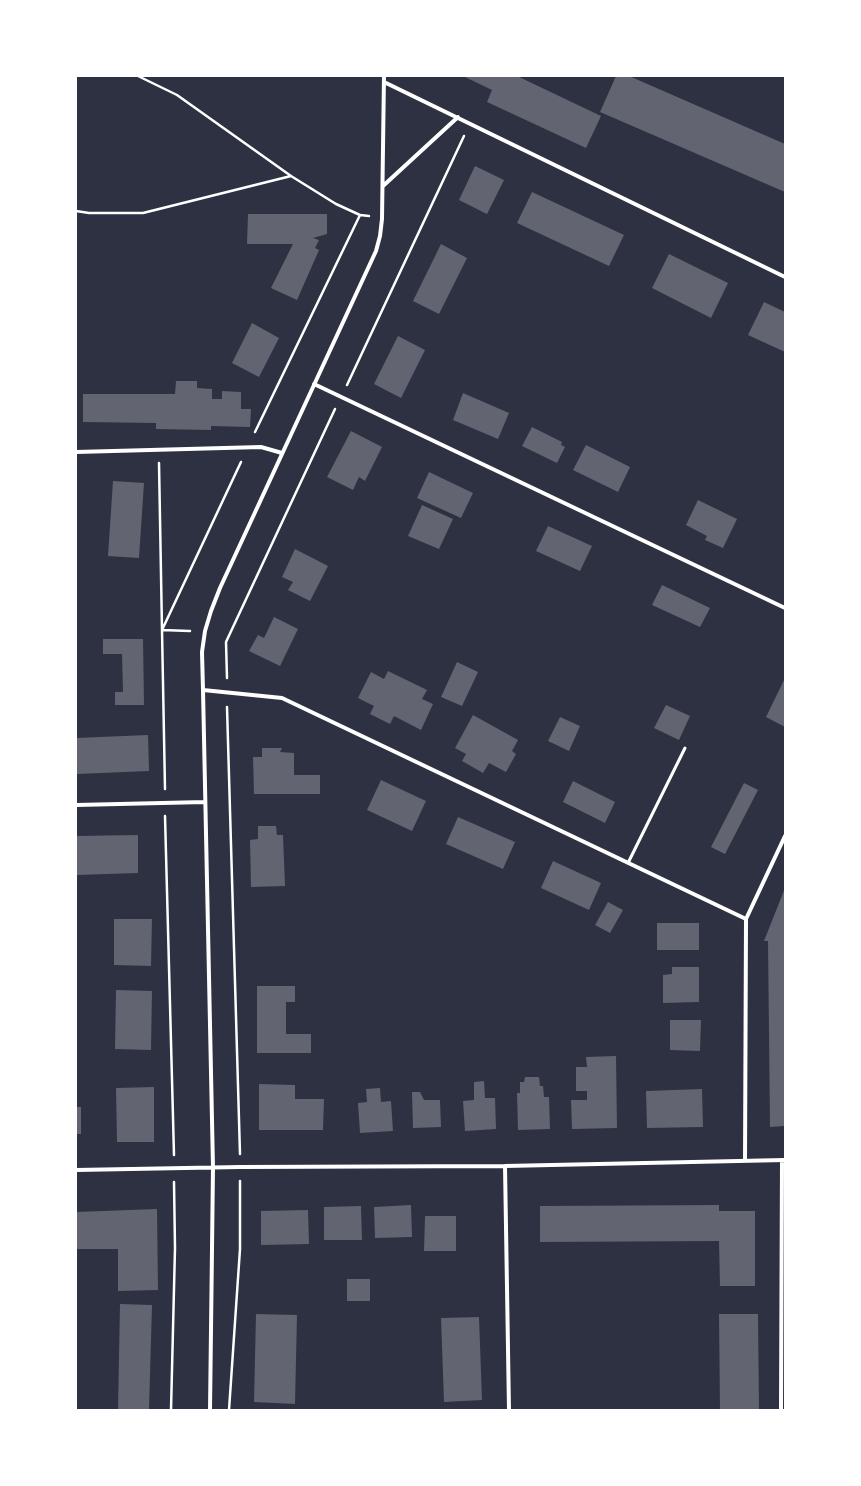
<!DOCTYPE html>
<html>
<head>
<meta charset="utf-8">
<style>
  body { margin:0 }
  #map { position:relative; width:861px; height:1486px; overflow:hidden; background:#2d3142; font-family:"Noto Serif",serif }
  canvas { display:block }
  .frame { position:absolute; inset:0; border:77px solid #fff; pointer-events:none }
</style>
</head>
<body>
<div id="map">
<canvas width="861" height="1486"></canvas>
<div class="frame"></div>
</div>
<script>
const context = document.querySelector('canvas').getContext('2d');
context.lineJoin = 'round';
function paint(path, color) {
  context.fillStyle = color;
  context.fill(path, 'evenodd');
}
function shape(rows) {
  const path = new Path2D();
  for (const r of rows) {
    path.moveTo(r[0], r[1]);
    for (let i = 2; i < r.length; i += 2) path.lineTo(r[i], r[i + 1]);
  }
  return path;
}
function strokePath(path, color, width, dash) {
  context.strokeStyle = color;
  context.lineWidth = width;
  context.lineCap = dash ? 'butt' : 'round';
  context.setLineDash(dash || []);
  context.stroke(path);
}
const building = shape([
  [463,76,517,76,601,116,586,148,487,102,492,90],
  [616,76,629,76,785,144,785,192,600,112],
  [475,166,504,180,487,214,459,200],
  [532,192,624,235,609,266,517,223],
  [248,214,327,214,327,234,313,238,319,240,315,248,319,250,297,300,271,288,293,244,247,244],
  [441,244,467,258,439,314,413,301],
  [669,254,728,283,711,318,652,288],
  [764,302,785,312,785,352,748,335],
  [252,323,279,338,259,377,232,363],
  [398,336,425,350,401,398,374,384],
  [176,381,197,381,197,388,212,389,212,399,222,399,222,391,241,392,241,409,251,409,250,427,211,426,211,430,156,429,156,423,83,422,83,394,175,394],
  [463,393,509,413,498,439,453,420],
  [532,427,562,442,561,445,565,447,557,463,522,446],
  [351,431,382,447,365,481,359,477,353,490,327,477],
  [586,445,630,467,618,492,573,470],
  [429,472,473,493,461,518,417,498],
  [113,481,144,483,139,558,108,556],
  [698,500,737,519,723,548,705,540,707,536,686,525],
  [422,505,453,519,439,549,408,536],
  [548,526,592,546,580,571,536,551],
  [295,549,328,566,310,601,288,590,293,582,282,577],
  [662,585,710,608,700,627,652,605],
  [274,617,298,629,280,666,249,651,258,635,264,638],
  [103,639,143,639,144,705,115,705,115,692,123,692,122,654,103,654],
  [457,662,478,672,462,706,441,697],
  [388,671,427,690,422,699,433,704,421,730,394,716,390,724,370,714,374,706,358,698,371,672,384,679],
  [785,678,785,727,766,717],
  [666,705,690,716,679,740,654,728],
  [473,715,518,740,512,751,516,754,506,772,489,763,483,773,462,761,466,754,455,748],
  [560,717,580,726,569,751,548,741],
  [148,735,149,771,77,774,76,738],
  [262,748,282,748,280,752,294,753,294,775,320,775,320,794,254,794,253,757,262,757],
  [381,780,426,801,412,831,367,810],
  [573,781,615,802,605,823,563,802],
  [744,783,758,790,725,854,711,847],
  [458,817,515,842,503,869,446,844],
  [258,826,276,826,277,835,283,835,285,886,251,887,250,840,258,839],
  [138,835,138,873,77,875,76,836],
  [553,861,601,883,589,910,541,888],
  [785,888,785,1126,770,1127,768,941,764,941],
  [608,902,623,910,610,933,595,925],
  [114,919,152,919,151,966,114,965],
  [657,923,699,923,699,950,657,950],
  [672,967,699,967,699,1002,663,1003,663,975,672,974],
  [257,986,295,986,295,1002,286,1002,286,1034,311,1034,311,1053,257,1053],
  [116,990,152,991,151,1050,115,1049],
  [670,1020,701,1020,700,1051,670,1050],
  [616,1056,617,1128,572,1129,571,1100,587,1100,587,1091,576,1091,576,1067,587,1067,586,1057],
  [525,1077,539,1077,540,1086,543,1086,544,1097,549,1097,550,1129,518,1130,517,1093,520,1093,520,1082,524,1082],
  [484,1081,485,1098,495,1098,496,1129,465,1131,463,1101,474,1100,474,1082],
  [259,1084,295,1085,295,1099,324,1099,323,1130,259,1130],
  [154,1087,154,1142,117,1142,116,1088],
  [380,1088,381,1102,391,1101,393,1131,360,1133,358,1103,367,1102,366,1089],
  [702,1089,703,1127,647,1128,646,1091],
  [412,1092,420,1092,424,1100,440,1100,441,1127,413,1128],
  [76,1107,81,1107,81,1134,76,1134],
  [411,1205,412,1237,375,1238,374,1207],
  [719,1205,719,1211,755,1211,755,1286,720,1286,719,1241,540,1242,540,1206],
  [361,1206,362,1240,324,1240,324,1207],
  [157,1209,158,1290,118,1291,118,1249,76,1249,76,1212],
  [308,1210,309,1244,261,1245,261,1211],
  [425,1216,456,1216,456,1251,424,1251],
  [347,1279,370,1279,370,1301,347,1301],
  [120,1304,152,1305,149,1410,118,1410],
  [256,1314,297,1315,295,1404,254,1402],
  [719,1314,758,1314,759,1410,720,1410],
  [479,1317,482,1400,444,1402,441,1318]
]);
const path = shape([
  [138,76,177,95,291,176,336,204,360,215,369,216],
  [76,211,89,213,143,213,291,176],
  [347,385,464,136],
  [255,432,360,215],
  [159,463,162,630,190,631],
  [227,678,226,642,335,409],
  [227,707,240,1154],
  [165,789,162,630,241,462],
  [165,816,174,1155],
  [171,1410,175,1248,174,1182],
  [229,1410,240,1249,240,1181]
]);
const service = shape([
  [628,863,685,748]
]);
const minor = shape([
  [384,82,785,277],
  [383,186,458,117],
  [314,384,785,608],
  [76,452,261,447,282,453],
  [203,690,282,698,746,919],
  [76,805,205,802],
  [745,1161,746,919,785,836],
  [505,1166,509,1410],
  [76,1170,240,1167,505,1166,785,1160],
  [210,1410,213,1168,203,690,202,652,205,631,211,611,220,588,376,251,380,236,382,219,384,76],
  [781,1410,782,1160]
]);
paint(building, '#626471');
strokePath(path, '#fff', 2.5);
strokePath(service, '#fff', 3);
strokePath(minor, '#fff', 4);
</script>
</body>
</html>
